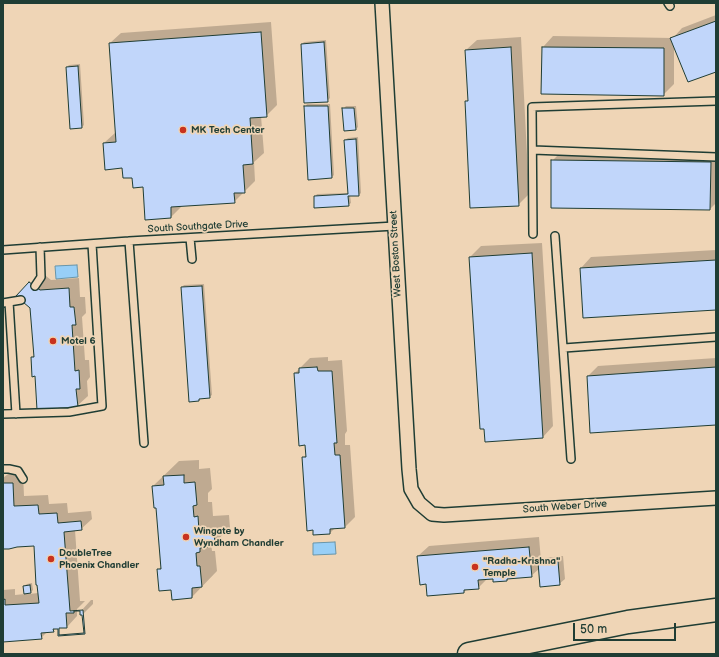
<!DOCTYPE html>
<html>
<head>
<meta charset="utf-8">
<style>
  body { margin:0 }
  #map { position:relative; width:719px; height:657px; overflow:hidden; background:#efd5b6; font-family:"Balsamiq Sans",sans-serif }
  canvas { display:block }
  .frame { position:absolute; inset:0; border:4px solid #1f3d34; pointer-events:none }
  .scale { position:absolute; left:573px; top:623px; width:103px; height:18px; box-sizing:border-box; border:2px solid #1f3d34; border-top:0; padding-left:5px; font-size:12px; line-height:14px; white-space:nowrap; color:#1f3d34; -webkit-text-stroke:3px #efd5b6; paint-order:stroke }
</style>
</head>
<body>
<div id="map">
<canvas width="719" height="657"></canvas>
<div class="frame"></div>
<div class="scale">50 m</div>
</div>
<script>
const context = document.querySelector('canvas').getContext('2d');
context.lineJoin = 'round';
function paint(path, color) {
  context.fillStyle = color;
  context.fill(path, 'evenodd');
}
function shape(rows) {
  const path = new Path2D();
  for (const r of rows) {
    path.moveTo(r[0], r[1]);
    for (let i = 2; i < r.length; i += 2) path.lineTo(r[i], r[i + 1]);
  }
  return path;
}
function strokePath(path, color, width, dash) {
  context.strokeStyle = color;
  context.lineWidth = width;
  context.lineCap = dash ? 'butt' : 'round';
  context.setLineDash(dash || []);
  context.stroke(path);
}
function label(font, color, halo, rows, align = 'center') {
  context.font = font + ' "Balsamiq Sans",sans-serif';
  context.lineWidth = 3.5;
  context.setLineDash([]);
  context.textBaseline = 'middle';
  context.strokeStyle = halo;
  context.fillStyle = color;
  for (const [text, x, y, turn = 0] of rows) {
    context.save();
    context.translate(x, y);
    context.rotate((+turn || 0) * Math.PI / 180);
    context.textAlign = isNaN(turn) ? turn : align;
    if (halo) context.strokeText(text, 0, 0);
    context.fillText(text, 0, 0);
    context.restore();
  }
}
const water = shape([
  [77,265,78,277,56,279,55,266,77,265],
  [335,542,336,554,313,555,313,543,335,542]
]);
const shadow = shape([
  [716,15,716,70,674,46,674,84,663,95,543,47,553,36,673,38,682,28],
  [271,22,277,105,266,116,261,116,264,153,254,162,255,181,234,202,182,206,171,217,144,186,123,167,104,143,116,132,110,43,121,33],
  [521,37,529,194,518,205,466,102,469,99,466,50,477,40],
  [326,40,330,98,327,101,302,44,304,42],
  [80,64,84,125,82,127,67,67,69,65],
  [307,104,330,104,334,175,332,177,305,107],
  [346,106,356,106,358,127,355,130,343,109],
  [358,137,361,193,359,195,350,195,351,203,348,205,315,197,317,194,348,193,345,140,348,138],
  [563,150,716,152,716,203,710,209,552,161],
  [542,243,553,426,543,437,470,257,481,246],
  [716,250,716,309,581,268,591,257],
  [41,272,51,280,79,278,80,297,85,297,86,313,82,317,85,360,89,360,90,377,87,381,88,396,77,406,36,375,32,357,35,355,31,307,18,296],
  [204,284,212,395,209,397,201,398,199,400,182,287,184,285],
  [328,357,328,361,342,360,347,431,345,434,345,445,350,445,355,517,345,527,335,528,330,533,303,458,307,454,295,373,310,358],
  [716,358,716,424,588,376,598,366],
  [199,460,199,469,210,468,212,489,208,493,208,502,212,502,213,516,229,515,230,528,214,543,211,543,212,551,215,551,217,571,192,597,172,589,158,570,161,567,157,507,153,486,179,461],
  [23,473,24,496,48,495,49,504,67,503,68,513,91,511,92,519,81,529,75,530,80,601,85,601,77,609,77,616,67,627,56,628,53,631,48,631,41,638,3,641,3,590,15,589,15,595,25,594,24,586,27,584,32,583,33,590,29,594,38,593,35,545,3,548,3,478,8,474],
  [539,537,541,561,544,558,563,556,565,579,559,584,540,568,531,576,509,578,507,580,494,578,487,579,478,588,467,589,464,592,427,583,418,556,429,546],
  [91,600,93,600,93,604,83,614,81,611]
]);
const building = shape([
  [716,21,716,72,688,82,670,38,716,21],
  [261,32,267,117,250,118,253,164,243,165,245,193,234,193,235,203,171,207,171,218,145,220,143,187,133,188,132,178,123,178,122,168,105,170,103,143,116,142,109,43,261,32],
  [324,42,328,102,304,103,301,44,324,42],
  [511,47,519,206,470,208,465,101,468,101,465,50,511,47],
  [542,47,664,48,664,96,541,94,542,47],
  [78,66,82,128,70,129,66,67,78,66],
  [304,106,328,106,332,178,308,180,304,106],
  [342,108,354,108,356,130,344,131,342,108],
  [356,139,359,196,348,196,349,206,314,208,314,196,348,194,344,140,356,139],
  [551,160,711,162,710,210,551,208,551,160],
  [532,253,543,438,485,442,484,429,480,429,469,257,532,253],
  [716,260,716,310,583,318,580,268,716,260],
  [29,282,40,290,69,288,70,307,74,307,76,325,72,325,75,371,79,370,80,389,76,389,78,407,37,410,35,376,32,377,31,357,34,357,30,308,16,296,29,282],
  [202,286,210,398,199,399,199,401,189,402,181,287,202,286],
  [317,367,318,371,332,371,337,443,334,443,335,455,340,455,345,528,330,529,330,534,313,535,313,530,307,531,302,457,306,457,305,445,299,446,294,373,299,373,299,368,317,367],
  [716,367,716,425,590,433,587,376,716,367],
  [184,475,184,483,195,482,197,505,193,506,194,517,198,516,199,531,214,530,215,544,208,544,208,547,200,548,200,552,196,553,197,566,200,566,202,587,192,588,192,598,172,600,171,590,159,591,157,569,161,569,156,508,154,508,152,486,164,485,163,476,184,475],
  [3,483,13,483,14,506,38,505,39,514,57,513,58,523,81,521,82,530,64,532,70,611,83,610,85,634,58,636,58,629,53,629,54,632,41,633,42,639,3,642,3,600,5,599,5,605,39,603,37,585,36,585,34,546,17,547,9,549,3,549,3,483],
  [74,611,80,611,80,615,82,615,84,633,59,635,59,628,67,628,66,613,74,613,74,611],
  [529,547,532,577,507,579,507,581,493,582,493,579,478,580,479,589,464,590,464,593,427,596,426,584,420,585,417,556,529,547],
  [558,561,560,585,540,587,538,562,558,561],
  [30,585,31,593,24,594,23,586,30,585]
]);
const lane = shape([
  [668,3,670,6],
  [533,150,716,157],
  [533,234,532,107,716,101],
  [555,236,571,459],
  [190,238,192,259],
  [129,241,144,443],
  [3,250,129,241,395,226],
  [35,286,41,277,40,247],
  [9,302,21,300],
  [3,303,9,302,16,414],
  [564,348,716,337],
  [3,414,69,412,102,406,92,244],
  [3,469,9,469,18,471,23,479]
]);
const street = shape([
  [382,3,409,469,411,489,419,503,432,514,444,515,716,498]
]);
const highway = shape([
  [469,654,628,622,716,610]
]);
const markers = [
  [183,130,4,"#c8321e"],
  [53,341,4,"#c8321e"],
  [186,537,4,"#c8321e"],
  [51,559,4,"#c8321e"],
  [475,567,4,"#c8321e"]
];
const poiNames = [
  ["MK Tech Center",191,130],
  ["Motel 6",61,341],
  ["Wingate by",194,531],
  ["Wyndham Chandler",194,543],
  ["DoubleTree",59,553],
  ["Phoenix Chandler",59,565],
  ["\"Radha-Krishna\"",483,561],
  ["Temple",483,573]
];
const streetNames = [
  ["South Southgate Drive",198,227,-3],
  ["West Boston Street",396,254,-93],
  ["South Weber Drive",565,507,-4]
];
paint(water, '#98cff7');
strokePath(water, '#6895a9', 1);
paint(shadow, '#0003');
paint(building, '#c1d6fa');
strokePath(building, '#1f3d34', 1);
strokePath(lane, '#1f3d34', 10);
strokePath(street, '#1f3d34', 16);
strokePath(highway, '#1f3d34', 25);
strokePath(lane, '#efd5b6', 7);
strokePath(street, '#efd5b6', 13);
strokePath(highway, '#efd5b6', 22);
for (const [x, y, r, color] of markers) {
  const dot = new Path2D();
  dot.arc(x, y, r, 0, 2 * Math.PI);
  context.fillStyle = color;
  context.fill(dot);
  strokePath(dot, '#efd5b6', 1.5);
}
label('bold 10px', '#1f3d34', '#efd5b6', poiNames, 'left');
label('10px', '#1f3d34', '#efd5b6', streetNames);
</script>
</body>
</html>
